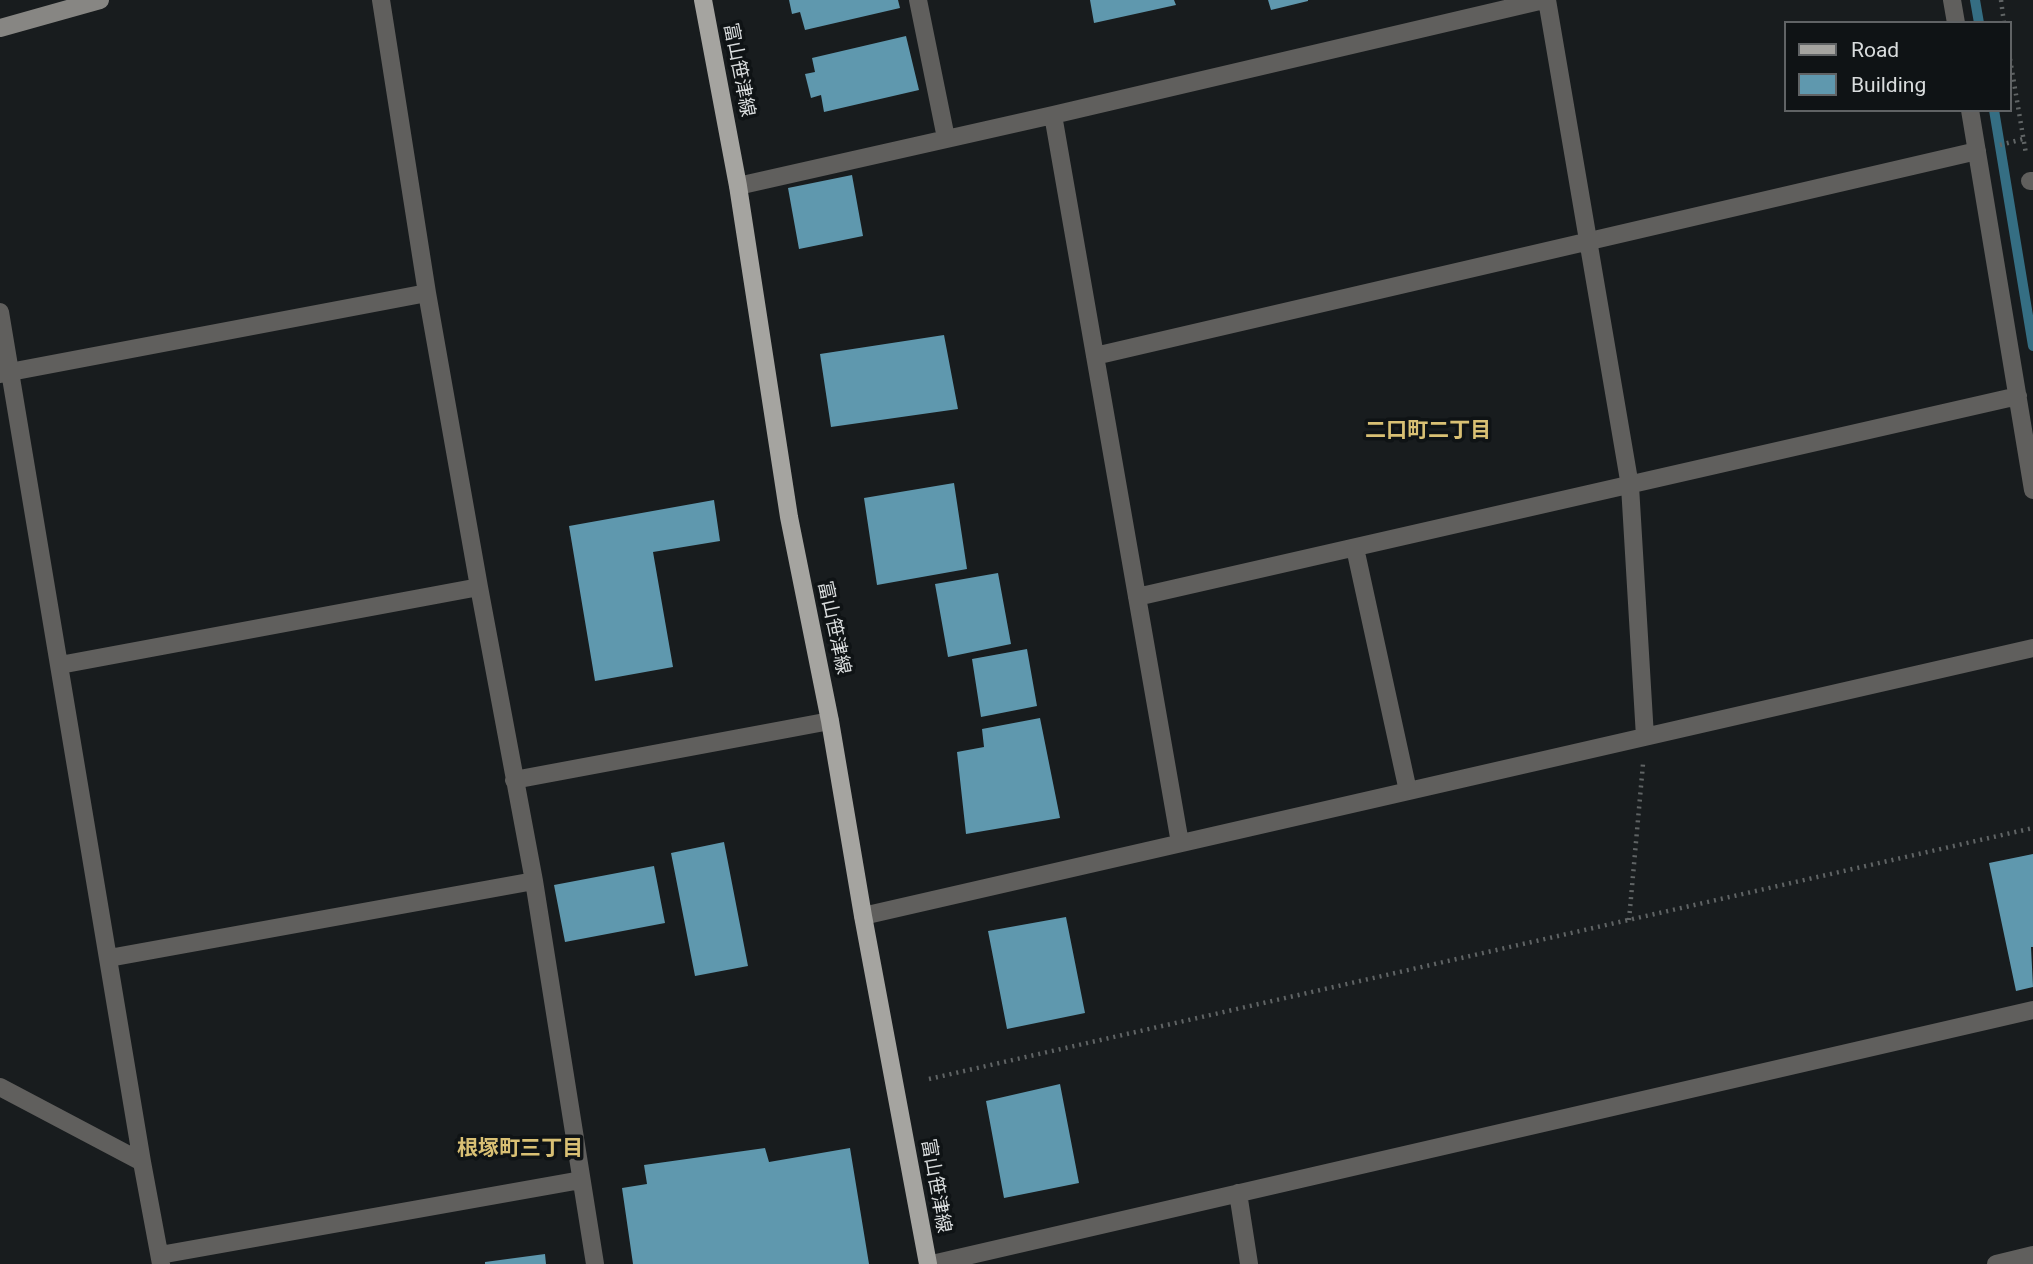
<!DOCTYPE html>
<html>
<head>
<meta charset="utf-8">
<style>
  body { margin:0 }
  #map { position:relative; width:2033px; height:1264px; overflow:hidden; background:#181c1e; font-family:Roboto,sans-serif }
  canvas { display:block }
  .legend { position:absolute; left:1784px; top:21px; width:228px; height:91px; box-sizing:border-box; background:#0f1315; border:2px solid #606365; margin:0; padding:9px 12px; list-style:none; font-size:21px; color:#d9dcdd }
  .legend li { display:flex; align-items:center; gap:14px; height:35px }
  .legend b { width:35px; border:2px solid #606365 }
</style>
</head>
<body>
<div id="map">
<canvas width="2033" height="1264"></canvas>
<ul class="legend">
<li><b style="height:9px;background:#a5a4a0"></b>Road</li>
<li><b style="height:19px;background:#5f98ae"></b>Building</li>
</ul>
</div>
<script>
const context = document.querySelector('canvas').getContext('2d');
context.lineJoin = 'round';
function shape(rows) {
  const path = new Path2D();
  for (const r of rows) {
    path.moveTo(r[0], r[1]);
    for (let i = 2; i < r.length; i += 2) path.lineTo(r[i], r[i + 1]);
  }
  return path;
}
function strokePath(path, color, width, dash) {
  context.strokeStyle = color;
  context.lineWidth = width;
  context.lineCap = dash ? 'butt' : 'round';
  context.setLineDash(dash || []);
  context.stroke(path);
}
function paint(path, color) {
  context.fillStyle = color;
  context.fill(path, 'evenodd');
}
function label(font, color, halo, rows, align = 'center') {
  context.font = font + ' Roboto,"Noto Sans JP",sans-serif';
  context.lineWidth = 7;
  context.setLineDash([]);
  context.textBaseline = 'middle';
  context.strokeStyle = halo;
  context.fillStyle = color;
  for (const [text, x, y, turn = 0] of rows) {
    context.save();
    context.translate(x, y);
    context.rotate((+turn || 0) * Math.PI / 180);
    context.textAlign = isNaN(turn) ? turn : align;
    if (halo) context.strokeText(text, 0, 0);
    context.fillText(text, 0, 0);
    context.restore();
  }
}
const stream = shape([
  [1975,0,1979,23],
  [1994,110,2033,346]
]);
const building = shape([
  [789,0,898,0,900,8,805,30,800,12,792,14],
  [1090,0,1174,0,1176,5,1094,23],
  [1268,0,1308,0,1308,1,1271,10],
  [906,36,919,90,824,112,821,95,811,98,805,74,815,72,812,58],
  [852,175,863,236,799,249,788,188],
  [944,335,958,409,831,427,820,354],
  [954,483,967,569,877,585,864,498],
  [714,500,720,541,653,552,673,667,595,681,569,526],
  [998,573,1011,644,948,657,935,584],
  [1027,649,1037,706,981,717,972,659],
  [1040,718,1060,818,966,834,957,752,984,747,982,729],
  [724,842,748,966,695,976,671,853],
  [2033,854,2033,947,2031,947,2033,987,2016,991,1989,863],
  [654,866,665,923,565,942,554,885],
  [1066,917,1085,1013,1007,1029,988,931],
  [1060,1084,1079,1183,1004,1198,986,1101],
  [765,1148,769,1162,850,1148,869,1264,633,1264,622,1188,647,1184,644,1165],
  [545,1254,546,1264,485,1264,485,1262]
]);
const path = shape([
  [2001,0,2004,23],
  [2010,59,2026,154],
  [2000,145,2023,139],
  [1629,920,1643,764],
  [929,1079,2033,828]
]);
const street = shape([
  [381,0,427,293,479,587,534,881,595,1264],
  [918,0,946,138],
  [1547,0,1630,486,1645,737],
  [1952,0,1956,23],
  [1970,110,2033,490],
  [1053,115,1180,843],
  [2030,181,2033,181],
  [738,186,1053,115,1544,0],
  [0,312,142,1162,161,1264],
  [1095,356,1977,151],
  [0,374,427,293],
  [1355,548,1408,791],
  [1137,597,2018,396],
  [60,665,479,587],
  [514,780,830,721],
  [863,916,2033,648],
  [109,958,534,881],
  [0,1087,142,1162],
  [1238,1193,1249,1264],
  [160,1255,581,1180],
  [932,1264,2033,1010],
  [1996,1264,2033,1255]
]);
const secondary = shape([
  [0,28,100,0]
]);
const primary = shape([
  [703,0,738,186,789,517,830,721,863,916,928,1264]
]);
const streetNames = [
  ["富山笹津線",738,70,79],
  ["富山笹津線",833,628,78],
  ["富山笹津線",935,1186,80]
];
const neighbourhoodNames = [
  ["二口町二丁目",1428,432],
  ["根塚町三丁目",520,1150]
];
strokePath(stream, '#356e83', 10);
paint(building, '#5f98ae');
strokePath(path, '#606465', 4.5, [2, 5]);
strokePath(street, '#605f5d', 18);
strokePath(secondary, '#878683', 18);
strokePath(primary, '#a5a4a0', 18);
label('19px', '#d9dcdd', '#0f1315', streetNames);
label('bold 21px', '#d9c074', '#0f1315', neighbourhoodNames);
</script>
</body>
</html>
